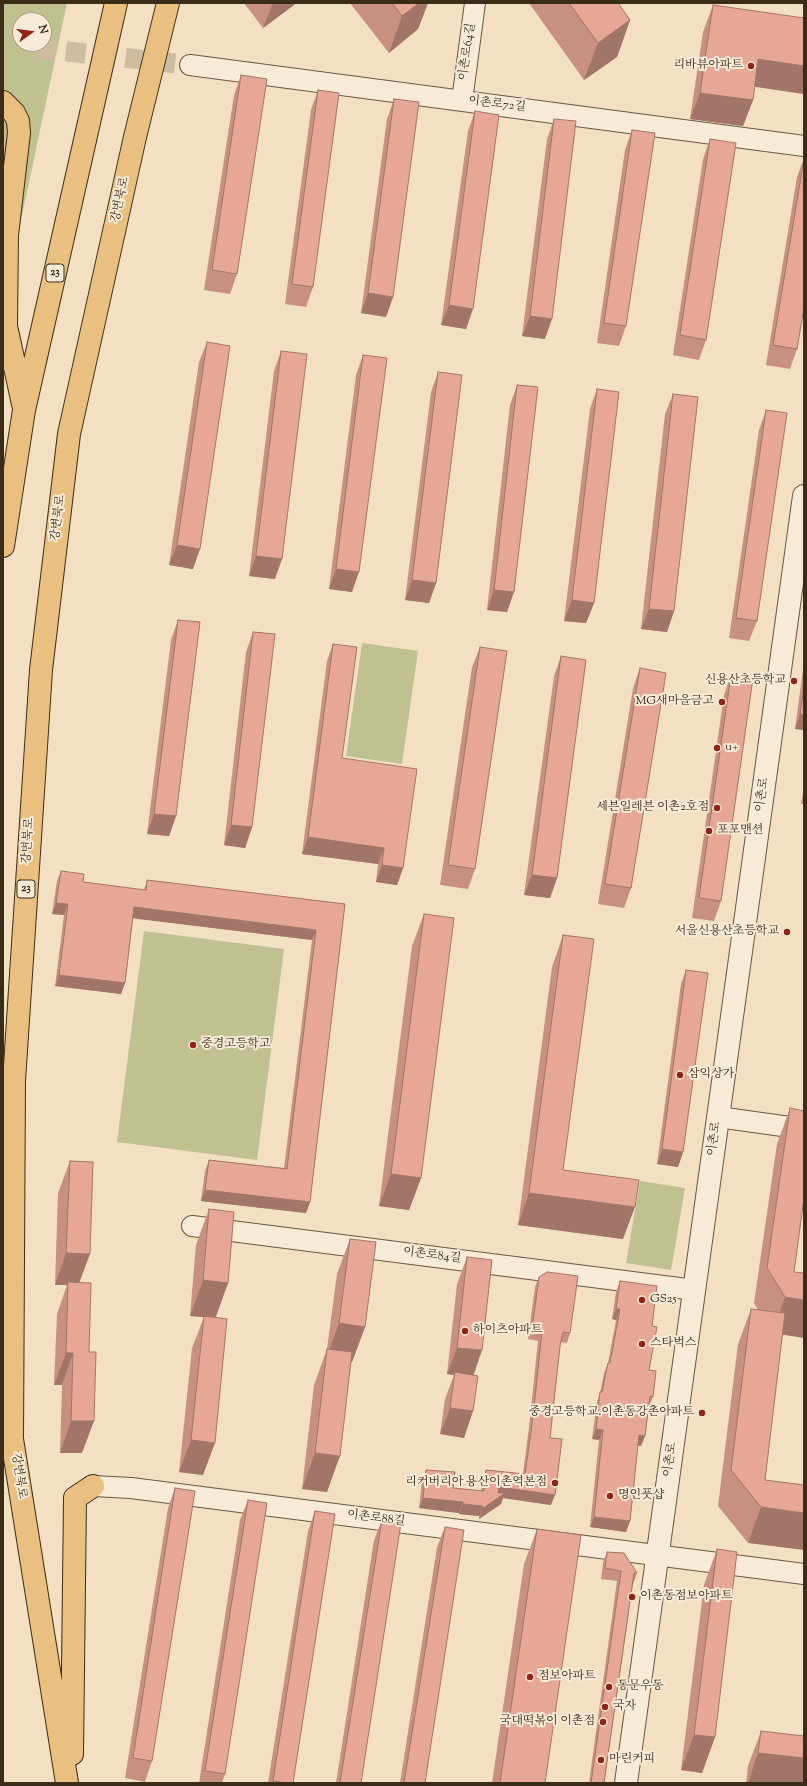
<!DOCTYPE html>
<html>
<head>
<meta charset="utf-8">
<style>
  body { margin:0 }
  #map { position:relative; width:807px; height:1786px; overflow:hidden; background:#f3e0c2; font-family:"Sorts Mill Goudy",serif }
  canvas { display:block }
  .frame { position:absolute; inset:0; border:4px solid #3b2c17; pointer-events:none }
  .north { position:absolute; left:12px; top:12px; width:40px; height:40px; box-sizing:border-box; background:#f7ebd7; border:1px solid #ac9f8a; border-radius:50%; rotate:76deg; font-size:11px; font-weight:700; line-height:16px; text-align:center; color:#3b2c17 }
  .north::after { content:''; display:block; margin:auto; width:14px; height:18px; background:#8f2418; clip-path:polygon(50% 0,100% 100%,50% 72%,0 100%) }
</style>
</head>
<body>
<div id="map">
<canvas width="807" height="1786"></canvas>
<div class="frame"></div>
<div class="north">N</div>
</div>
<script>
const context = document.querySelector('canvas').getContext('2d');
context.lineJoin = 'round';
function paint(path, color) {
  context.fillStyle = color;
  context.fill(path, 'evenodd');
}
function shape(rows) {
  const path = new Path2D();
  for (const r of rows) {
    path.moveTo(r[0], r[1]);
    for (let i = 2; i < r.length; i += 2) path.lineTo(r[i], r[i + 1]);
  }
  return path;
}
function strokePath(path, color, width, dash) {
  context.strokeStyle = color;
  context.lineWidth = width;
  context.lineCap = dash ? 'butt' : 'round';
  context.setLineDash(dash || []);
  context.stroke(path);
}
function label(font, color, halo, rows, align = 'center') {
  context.font = font + ' "Sorts Mill Goudy","Noto Serif KR",serif';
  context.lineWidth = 4;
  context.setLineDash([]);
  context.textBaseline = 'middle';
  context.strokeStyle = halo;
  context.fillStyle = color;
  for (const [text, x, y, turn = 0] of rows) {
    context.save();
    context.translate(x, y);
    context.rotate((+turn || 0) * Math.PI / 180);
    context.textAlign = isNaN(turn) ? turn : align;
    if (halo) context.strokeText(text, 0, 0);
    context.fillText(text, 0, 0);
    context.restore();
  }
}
const green = shape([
  [3,3,67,3,3,305],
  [20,20,44,20,44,44,20,44],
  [362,643,418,651,402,764,346,756],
  [144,931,284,949,257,1160,117,1142],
  [640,1181,685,1188,671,1270,626,1263]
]);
const minorTunnel = shape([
  [36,48,190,65]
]);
const minor = shape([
  [190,65,804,146],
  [462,101,475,3],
  [718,1117,804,1129],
  [192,1226,695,1290],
  [93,1486,131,1488,804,1574]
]);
const tertiary = shape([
  [626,1783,804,496]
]);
const trunk = shape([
  [3,102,14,113,18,121,19,133,7,235,6,326,23,404],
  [3,546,24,410,116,3],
  [72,1754,75,1498,93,1486],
  [67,1783,12,1439,14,1081,41,670,69,434,135,137,168,3]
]);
const wall = shape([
  [244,3,295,3,294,5,263,28],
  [350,3,428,3,418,29,389,53],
  [529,3,618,3,630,20,617,57,584,80],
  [713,5,804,94,754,86,753,100,743,126,690,119,703,32],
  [241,75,237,274,230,294,204,290,234,95],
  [318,90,313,287,306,307,285,304,311,110],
  [394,99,393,297,386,317,361,313,387,119],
  [475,111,466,329,441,325,468,131],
  [554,119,545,339,522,336,547,139],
  [632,130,626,326,619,346,597,343,625,150],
  [710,139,706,340,699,360,673,355,703,159],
  [804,158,797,349,790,369,766,365,797,177],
  [207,342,193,569,169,565,199,362],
  [281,351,275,579,249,576,274,371],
  [363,355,352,592,329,589,356,375],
  [438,372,436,583,429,603,405,600,431,392],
  [517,385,507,612,487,610,510,405],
  [597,389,594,603,586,623,564,621,590,409],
  [673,394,674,611,667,632,641,629,665,414],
  [766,410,757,621,749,641,729,638,759,430],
  [178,620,176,816,169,836,147,834,171,640],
  [253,632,252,827,245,848,224,845,246,652],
  [333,644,342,758,403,868,397,885,376,882,378,864,302,854,327,661],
  [480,647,475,869,468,889,440,885,472,667],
  [561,656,557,878,550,898,524,895,554,676],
  [804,662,804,730,795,729],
  [640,668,631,888,624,908,598,904,633,688],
  [731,675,721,901,714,921,692,918,724,695],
  [804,786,804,804,801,804],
  [61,871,83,882,144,890,147,880,345,904,310,1202,306,1213,201,1201,205,1171,209,1160,284,1168,312,940,133,918,125,983,121,994,55,986,64,915,52,914,57,881],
  [424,914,421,1178,409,1210,379,1206,412,946],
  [563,935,563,1170,623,1239,518,1225,552,967],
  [686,970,683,1152,678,1167,657,1164,681,984],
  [790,1108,804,1111,782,1335,765,1480,804,1485,748,1543,718,1506,738,1344,751,1309,758,1310,754,1303,777,1144],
  [70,1161,79,1282,82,1453,60,1453,62,1385,54,1385,57,1314,67,1285,55,1285,58,1193],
  [209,1209,228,1283,216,1317,203,1475,179,1472,192,1348,204,1317,190,1316,196,1245],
  [350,1239,365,1327,352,1362,351,1362,327,1492,302,1489,314,1385,327,1349,337,1274],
  [467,1257,473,1375,464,1438,440,1434,445,1399,454,1375,447,1374,457,1284],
  [539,1277,570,1333,567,1343,561,1342,560,1346,550,1438,551,1505,503,1498,501,1504,479,1519,479,1516,459,1514,459,1513,419,1508,422,1480,426,1470,453,1488,481,1491,482,1480,486,1470,523,1474,529,1427,538,1341,528,1339,535,1287],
  [620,1281,652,1326,649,1370,653,1397,649,1407,645,1436,641,1446,638,1446,630,1521,626,1532,590,1527,599,1440,592,1439,597,1402,600,1393,604,1373,608,1363,616,1320,612,1319,616,1292],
  [175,1488,152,1761,145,1782,125,1778,168,1508],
  [248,1500,225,1774,222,1783,199,1783,240,1520],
  [315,1511,293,1783,268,1783,308,1531],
  [382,1520,361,1783,336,1783,374,1540],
  [445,1527,425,1783,400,1783,437,1547],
  [537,1529,545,1783,492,1783,524,1564],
  [717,1549,715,1737,702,1773,681,1770,704,1585],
  [607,1552,637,1573,633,1584,604,1783,589,1783,617,1581,601,1579,603,1563],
  [761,1731,804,1783,746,1783,748,1766]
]);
const shadedWall = shape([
  [273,3,295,3,294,5,263,28],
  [419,3,428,3,418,29,389,53,402,16],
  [630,20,617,57,584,80,598,43],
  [758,59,804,66,804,94,749,86],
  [700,93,753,100,743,126,690,119],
  [368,293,393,297,386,317,361,313],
  [449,305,473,309,466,329,441,325],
  [530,316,552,319,545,339,522,336],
  [177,545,200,549,193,569,169,565],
  [256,556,282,559,275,579,249,576],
  [336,569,359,572,352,592,329,589],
  [412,580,436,583,429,603,405,600],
  [494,590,514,592,507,612,487,610],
  [572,600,594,603,586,623,564,621],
  [649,609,674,611,667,632,641,629],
  [800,714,804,715,804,730,795,729],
  [154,814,176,816,169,836,147,834],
  [231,825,252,827,245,848,224,845],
  [308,837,384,848,378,864,302,854],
  [382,865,403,868,397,885,376,882],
  [532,875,557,878,550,898,524,895],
  [56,903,68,904,64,915,52,914],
  [134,907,316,930,312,940,130,918],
  [59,975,125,983,121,994,55,986],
  [662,1149,683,1152,678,1167,657,1164],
  [391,1174,421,1178,409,1210,379,1206],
  [205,1190,310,1202,306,1213,201,1201],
  [529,1193,635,1207,623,1239,518,1225],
  [66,1253,90,1254,78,1286,68,1282,67,1285,55,1285],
  [203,1280,228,1283,215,1318,190,1316],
  [785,1297,804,1300,804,1338,772,1333],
  [616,1309,620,1309,616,1320,612,1319],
  [339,1323,365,1327,352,1362,326,1359],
  [457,1348,482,1350,473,1377,455,1372,454,1375,447,1374],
  [66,1353,73,1353,62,1385,54,1385],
  [450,1408,473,1411,464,1438,440,1434],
  [71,1421,94,1421,82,1453,60,1453],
  [596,1429,603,1430,599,1440,592,1439],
  [639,1435,645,1436,641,1446,635,1445],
  [191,1440,215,1443,203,1475,179,1472],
  [315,1453,340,1456,327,1492,302,1489],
  [499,1487,555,1495,551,1505,503,1498,501,1504,479,1519,482,1509,495,1497],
  [423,1498,463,1502,459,1513,419,1508],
  [463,1504,483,1506,479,1516,459,1514],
  [761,1507,804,1513,804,1550,748,1543],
  [594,1517,630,1521,626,1532,590,1527],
  [694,1735,715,1737,702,1773,681,1770],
  [758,1753,804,1758,804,1783,748,1783]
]);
const building = shape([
  [392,3,419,3,402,16,392,3],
  [569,3,618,3,630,20,598,43,569,3],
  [713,5,804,18,804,66,758,59,753,100,700,93,713,5],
  [241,75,267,79,237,274,212,270,241,75],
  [318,90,339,93,313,287,292,284,318,90],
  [394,99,419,102,393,297,368,293,394,99],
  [475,111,499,115,473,309,449,305,475,111],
  [554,119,576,121,552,319,530,316,554,119],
  [632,130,655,133,626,326,604,323,632,130],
  [710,139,736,143,706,340,680,335,710,139],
  [804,159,804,308,797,349,773,345,804,159],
  [207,342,230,346,200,549,177,545,207,342],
  [281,351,307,354,282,559,256,556,281,351],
  [363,355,387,358,359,572,336,569,363,355],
  [438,372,462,375,436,583,412,580,438,372],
  [517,385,538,387,514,592,494,590,517,385],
  [597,389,619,392,594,603,572,600,597,389],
  [673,394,698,397,674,611,649,609,673,394],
  [766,410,787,413,757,621,736,618,766,410],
  [178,620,200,622,176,816,154,814,178,620],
  [253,632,275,634,252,827,231,825,253,632],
  [333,644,357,647,342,758,417,769,403,868,382,865,384,848,308,837,333,644],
  [480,647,507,651,475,869,448,865,480,647],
  [561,656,586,660,557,878,532,875,561,656],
  [640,668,666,673,631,888,605,884,640,668],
  [731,675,753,678,721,901,699,898,731,675],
  [804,687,804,715,800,714,804,687],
  [61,871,84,874,83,882,146,890,147,880,345,904,310,1202,205,1190,209,1160,287,1169,316,930,134,907,125,983,59,975,68,904,56,903,61,871],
  [424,914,454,918,421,1178,391,1174,424,914],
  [563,935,594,939,563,1170,639,1180,635,1207,529,1193,563,935],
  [686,970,708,973,683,1152,662,1149,686,970],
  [790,1108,804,1111,804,1198,794,1272,804,1273,804,1300,785,1297,767,1268,790,1108],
  [70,1161,93,1162,90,1254,66,1253,70,1161],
  [209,1209,234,1212,228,1283,203,1280,209,1209],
  [350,1239,376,1242,365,1327,339,1323,350,1239],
  [467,1257,492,1260,482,1350,457,1348,467,1257],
  [547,1272,578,1276,570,1333,563,1332,560,1346,550,1438,562,1439,555,1495,499,1487,498,1493,505,1493,482,1509,483,1506,463,1504,463,1502,423,1498,426,1470,455,1472,453,1488,484,1491,486,1470,525,1474,533,1417,542,1331,532,1329,539,1277,547,1272],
  [620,1281,657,1286,652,1326,657,1327,649,1370,656,1371,653,1397,650,1396,645,1436,639,1435,630,1521,594,1517,603,1430,596,1429,600,1392,602,1392,608,1363,610,1363,620,1309,616,1309,620,1281],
  [68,1282,91,1283,89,1352,96,1352,94,1421,71,1421,73,1353,66,1353,68,1282],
  [751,1309,785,1313,765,1480,804,1485,804,1513,761,1507,731,1470,751,1309],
  [204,1316,227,1319,215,1443,191,1440,204,1316],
  [327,1349,352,1352,340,1456,315,1453,327,1349],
  [455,1372,478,1376,473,1411,450,1408,455,1372],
  [175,1488,195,1491,152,1761,133,1758,175,1488],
  [248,1500,267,1503,225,1774,205,1771,248,1500],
  [315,1511,335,1514,293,1783,286,1783,273,1781,315,1511],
  [382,1520,401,1523,361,1783,340,1783,382,1520],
  [445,1527,464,1530,425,1783,404,1783,445,1527],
  [537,1529,581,1535,545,1783,500,1783,537,1529],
  [717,1549,737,1552,715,1737,694,1735,717,1549],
  [607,1552,624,1553,637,1573,634,1573,604,1783,591,1783,621,1571,605,1568,607,1552],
  [761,1731,804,1736,804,1758,758,1753,761,1731]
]);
const markers = [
  [751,66,4,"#8f2418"],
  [794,681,4,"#8f2418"],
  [722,702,4,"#8f2418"],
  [717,748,4,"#8f2418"],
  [717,808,4,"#8f2418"],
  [709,831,4,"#8f2418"],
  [787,932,4,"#8f2418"],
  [193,1045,4,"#8f2418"],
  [680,1075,4,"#8f2418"],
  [642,1300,4,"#8f2418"],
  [465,1331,4,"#8f2418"],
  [642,1344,4,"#8f2418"],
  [702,1413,4,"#8f2418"],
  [555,1483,4,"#8f2418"],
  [610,1496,4,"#8f2418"],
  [632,1597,4,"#8f2418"],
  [530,1677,4,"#8f2418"],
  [609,1687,4,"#8f2418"],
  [605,1707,4,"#8f2418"],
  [603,1722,4,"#8f2418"],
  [601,1760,4,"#8f2418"]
];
const shields = [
  [55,273,18],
  [26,889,18]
];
const shieldNames = [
  ["23",55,273],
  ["23",26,889]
];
const streetNames = [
  ["이촌로64길",468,52,-82],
  ["이촌로72길",497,105,7],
  ["강변북로",121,200,-78],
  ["강변북로",59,518,-83],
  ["이촌로",763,795,-82],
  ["강변북로",29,841,-86],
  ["이촌로",715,1139,-82],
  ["이촌로84길",432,1256,7],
  ["이촌로",671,1460,-82],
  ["강변북로",18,1476,81],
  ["이촌로88길",376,1519,7]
];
const poiNames = [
  ["리바뷰아파트",743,66,"right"],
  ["신용산초등학교",786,681,"right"],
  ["MG새마을금고",714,702,"right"],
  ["u+",725,748],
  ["세븐일레븐 이촌2호점",709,808,"right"],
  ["포포맨션",717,831],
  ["서울신용산초등학교",779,932,"right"],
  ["중경고등학고",201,1045],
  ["삼익상가",688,1075],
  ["GS25",650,1300],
  ["하이츠아파트",473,1331],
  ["스타벅스",650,1344],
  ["중경고등학교.이촌동강촌아파트",694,1413,"right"],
  ["리커버리아 용산이촌역본점",547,1483,"right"],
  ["명인풋샵",618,1496],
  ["이촌동점보아파트",640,1597],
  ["점보아파트",538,1677],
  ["동문우동",617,1687],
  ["국자",613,1707],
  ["국대떡볶이 이촌점",595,1722,"right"],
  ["마린커피",609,1760]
];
paint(green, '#bfc190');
strokePath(minorTunnel, '#cebca0', 20, [20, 10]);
strokePath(minor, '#695942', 22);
strokePath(tertiary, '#695942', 24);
strokePath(trunk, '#3b2c17', 24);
strokePath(minor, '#f7ebd7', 20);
strokePath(tertiary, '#f7ebd7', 22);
strokePath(trunk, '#eac081', 22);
paint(wall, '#c79081');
paint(shadedWall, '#a27569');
paint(building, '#e7a796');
strokePath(building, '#a27569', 1);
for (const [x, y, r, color] of markers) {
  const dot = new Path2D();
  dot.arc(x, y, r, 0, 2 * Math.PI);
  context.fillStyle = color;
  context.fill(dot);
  strokePath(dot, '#f7ebd7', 1.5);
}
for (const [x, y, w] of shields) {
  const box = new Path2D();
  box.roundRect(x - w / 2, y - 9, w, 18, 3);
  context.fillStyle = '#f7ebd7';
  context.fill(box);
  strokePath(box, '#3b2c17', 1);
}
label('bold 11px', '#3b2c17', null, shieldNames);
label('12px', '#3b2c17', '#f7ebd7', streetNames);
label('12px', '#3b2c17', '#f7ebd7', poiNames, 'left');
</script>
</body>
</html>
